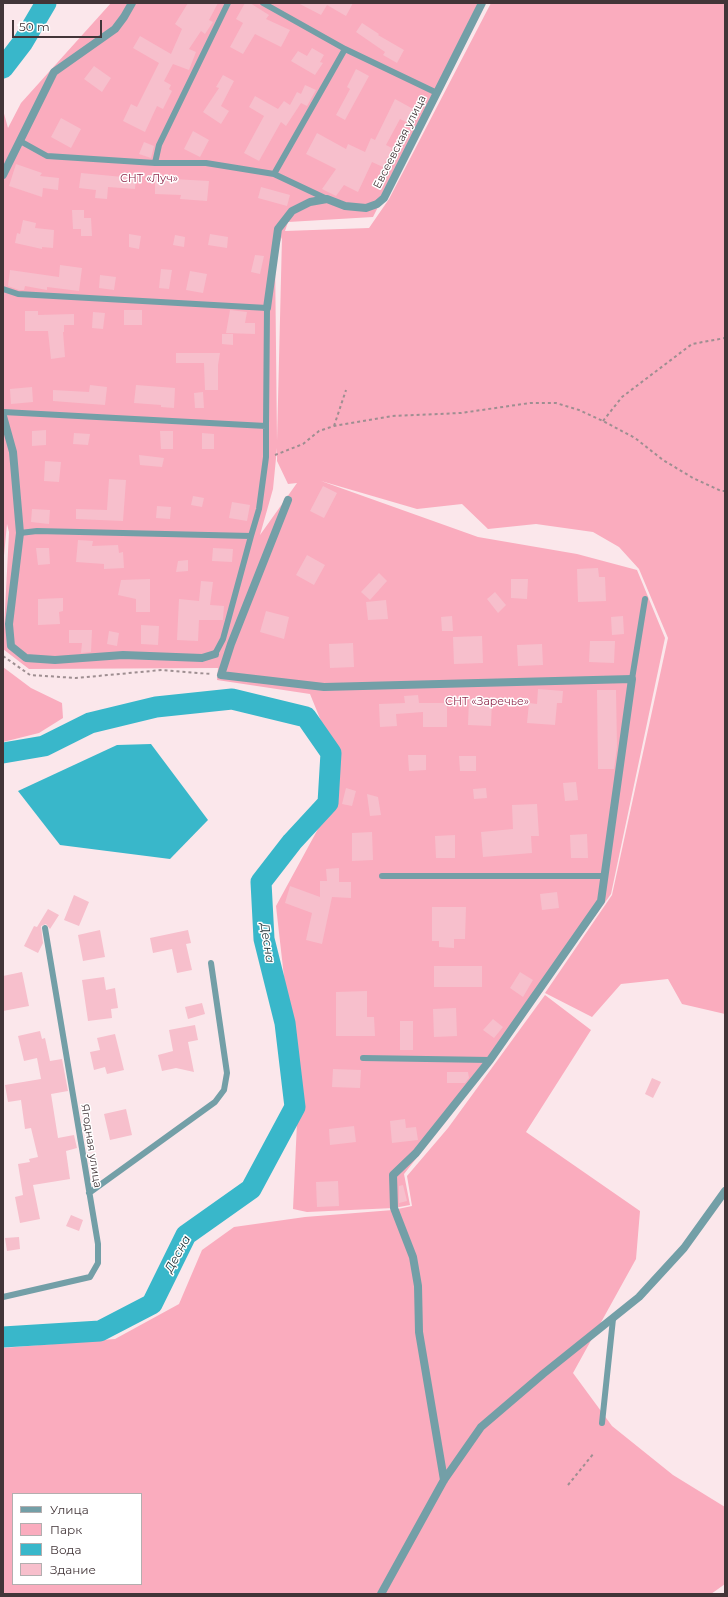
<!DOCTYPE html>
<html>
<head>
<meta charset="utf-8">
<style>
  body { margin:0 }
  #map { position:relative; width:728px; height:1597px; overflow:hidden; background:#fbe7eb; font-family:Montserrat,sans-serif }
  canvas { display:block }
  .frame { position:absolute; inset:0; border:4px solid #423538; pointer-events:none }
  .legend { position:absolute; left:12px; top:1493px; width:130px; height:92px; box-sizing:border-box; background:#fff; border:1px solid #b3aeaf; margin:0; padding:5px 7px; list-style:none; font-size:12px; color:#423538 }
  .legend li { display:flex; align-items:center; gap:8px; height:20px }
  .legend b { width:20px; border:1px solid #b3aeaf }
  .scale { position:absolute; left:12px; top:20px; width:90px; height:18px; box-sizing:border-box; border:2px solid #423538; border-top:0; padding-left:5px; font-size:12px; line-height:14px; white-space:nowrap; color:#423538; -webkit-text-stroke:3px #fff; paint-order:stroke }
</style>
</head>
<body>
<div id="map">
<canvas width="728" height="1597"></canvas>
<div class="frame"></div>
<ul class="legend">
<li><b style="height:5px;background:#739fa7"></b>Улица</li>
<li><b style="height:11px;background:#faacbe"></b>Парк</li>
<li><b style="height:11px;background:#39b7ca"></b>Вода</li>
<li><b style="height:11px;background:#f7bfcc"></b>Здание</li>
</ul>
<div class="scale">50 m</div>
</div>
<script>
const context = document.querySelector('canvas').getContext('2d');
context.lineJoin = 'round';
function paint(path, color) {
  context.fillStyle = color;
  context.fill(path, 'evenodd');
}
function shape(rows) {
  const path = new Path2D();
  for (const r of rows) {
    path.moveTo(r[0], r[1]);
    for (let i = 2; i < r.length; i += 2) path.lineTo(r[i], r[i + 1]);
  }
  return path;
}
function strokePath(path, color, width, dash) {
  context.strokeStyle = color;
  context.lineWidth = width;
  context.lineCap = dash ? 'butt' : 'round';
  context.setLineDash(dash || []);
  context.stroke(path);
}
function label(font, color, halo, rows, align = 'center') {
  context.font = font + ' Montserrat,sans-serif';
  context.lineWidth = 3;
  context.setLineDash([]);
  context.textBaseline = 'middle';
  context.strokeStyle = halo;
  context.fillStyle = color;
  for (const [text, x, y, turn = 0] of rows) {
    context.save();
    context.translate(x, y);
    context.rotate((+turn || 0) * Math.PI / 180);
    context.textAlign = isNaN(turn) ? turn : align;
    if (halo) context.strokeText(text, 0, 0);
    context.fillText(text, 0, 0);
    context.restore();
  }
}
const green = shape([
  [111,3,480,3,373,217,288,222,285,231,369,228,389,199,491,3,725,3,725,1014,682,1004,668,979,621,984,592,1017,545,993,612,895,668,638,639,569,619,547,593,532,536,524,488,529,462,504,417,509,321,481,478,537,577,554,637,570,665,638,611,894,473,1086,404,1174,410,1205,394,1208,307,1212,293,1209,298,1101,276,906,331,805,334,753,310,694,217,680,218,668,29,669,3,649,9,532,7,524,3,566,3,110,8,128,21,103],
  [282,237,277,441,275,254],
  [277,448,277,461,288,484,297,483,260,535,273,489],
  [3,667,31,688,62,703,63,718,39,733,3,742],
  [545,995,591,1030,526,1132,640,1211,636,1259,573,1373,612,1426,673,1475,725,1507,725,1584,711,1594,3,1594,3,1348,115,1339,179,1304,202,1250,234,1227,305,1217,393,1210,412,1206,407,1176,448,1128],
  [13,1494,141,1494,141,1584,13,1584]
]);
const water = shape([
  [151,744,208,820,170,859,60,845,18,791,117,745]
]);
const river = shape([
  [3,68,23,42,46,3],
  [3,753,44,746,90,723,156,707,232,699,306,717,331,753,328,803,292,842,261,882,264,939,285,1023,295,1107,251,1189,186,1235,152,1304,100,1331,3,1337]
]);
const building = shape([
  [188,3,218,3,209,20,213,22,205,34,201,31,189,49,196,52,189,70,173,64,164,81,171,85,169,89,172,91,163,109,157,106,145,132,123,121,131,104,137,107,159,63,133,48,140,36,171,54,182,29,175,24],
  [245,3,250,3,269,15,266,19,290,30,281,47,255,34,243,54,230,47,243,23,236,19],
  [298,3,353,3,346,16,327,5,321,15],
  [362,23,379,34,378,35,404,50,397,63,383,55,385,52,356,32],
  [312,48,324,55,320,62,323,63,315,75,291,61,298,51,307,56],
  [94,66,111,78,102,92,84,79],
  [356,69,369,76,345,120,336,115,350,89,347,87],
  [223,75,234,81,221,106,229,111,221,124,203,112,219,88,216,87],
  [305,85,316,90,307,106,301,103,286,126,281,122,259,161,244,153,264,116,249,107,255,96,278,109,284,101,290,105,297,92,301,94],
  [395,99,415,110,408,123,400,119,386,145,392,148,383,167,372,162,358,192,344,185,336,196,322,189,336,169,306,154,317,133,346,149,348,144,365,152,371,138,375,140],
  [61,118,81,129,71,148,51,137],
  [193,131,209,140,200,157,184,149],
  [144,142,154,146,151,158,139,154],
  [16,164,42,173,40,176,59,178,58,190,43,188,42,197,9,186],
  [81,173,123,177,123,174,136,175,135,189,108,187,107,199,95,198,96,190,79,188],
  [155,178,209,181,207,201,180,199,181,195,155,194],
  [261,187,290,195,287,206,258,198],
  [72,210,84,210,84,218,91,218,92,236,81,236,81,229,73,229],
  [23,220,36,223,35,228,54,230,53,248,42,247,42,249,15,243,17,233,20,234],
  [129,234,141,236,139,249,129,247],
  [210,234,228,237,227,248,208,245],
  [175,235,185,237,184,247,173,245],
  [255,255,264,256,260,274,251,272],
  [60,265,82,268,79,291,47,287,47,290,25,286,24,290,19,290,8,286,10,270,59,277],
  [161,269,172,270,169,289,159,288],
  [190,271,207,274,203,293,186,290],
  [100,275,116,277,114,290,99,288],
  [124,310,142,310,142,325,124,325],
  [230,310,247,312,245,323,255,323,255,334,226,333],
  [25,311,38,311,38,315,74,314,74,325,64,325,64,332,63,332,65,357,51,359,48,331,25,331],
  [93,312,105,313,103,329,92,328],
  [222,334,233,334,233,345,222,344],
  [176,353,220,353,218,365,218,390,205,390,204,363,176,363],
  [90,385,107,387,105,405,53,401,53,390,89,392],
  [136,385,175,388,174,408,161,407,161,405,134,403],
  [32,387,33,402,11,404,10,389],
  [203,392,204,408,195,408,194,393],
  [46,430,46,445,32,446,32,431],
  [160,431,173,431,173,449,161,449],
  [74,433,90,434,88,445,73,444],
  [202,433,214,434,214,449,202,449],
  [139,455,164,458,162,467,140,465],
  [45,461,61,462,59,482,44,481],
  [109,479,126,480,123,521,76,519,76,509,107,510],
  [323,486,337,493,324,518,310,511],
  [193,496,204,498,202,507,191,505],
  [232,502,250,505,247,521,229,518],
  [157,506,171,507,170,519,156,518],
  [32,509,50,510,49,524,31,522],
  [78,540,93,541,92,546,118,545,119,553,123,552,124,568,104,569,104,564,76,562],
  [36,548,49,548,50,564,38,565],
  [213,548,233,549,232,562,212,561],
  [307,555,325,565,314,585,296,575],
  [188,560,188,571,176,572,178,561],
  [598,568,599,577,605,577,606,601,578,602,577,569],
  [379,573,387,581,370,600,361,592],
  [150,579,150,612,136,612,136,599,118,595,121,580],
  [511,579,528,579,527,599,511,598],
  [201,581,213,582,210,605,224,606,223,620,199,620,198,641,177,640,179,599,199,601],
  [495,592,506,605,498,613,487,599],
  [63,598,63,611,59,612,60,624,38,625,38,599],
  [386,600,388,619,368,620,366,602],
  [266,611,289,617,284,639,260,632],
  [452,616,453,631,442,631,441,617],
  [623,616,624,634,612,635,611,617],
  [141,625,159,626,158,645,141,644],
  [69,630,92,630,91,652,81,653,82,643,69,643],
  [109,631,119,633,117,646,107,644],
  [482,636,483,663,454,664,453,637],
  [590,641,615,641,614,663,589,662],
  [353,643,354,667,330,668,329,644],
  [542,644,543,665,518,666,517,645],
  [538,689,563,691,562,703,557,703,555,725,527,723,529,703,537,704],
  [597,690,616,690,617,747,614,769,598,769],
  [418,695,419,703,447,703,447,727,423,727,423,712,396,714,397,726,380,727,379,704,405,703,404,696],
  [469,699,492,700,491,726,468,725],
  [408,755,426,755,426,770,409,771],
  [459,756,476,756,476,771,460,771],
  [576,782,578,800,565,801,563,783],
  [346,788,356,791,352,806,342,804],
  [486,788,487,798,474,799,473,789],
  [367,794,378,797,381,815,370,816],
  [537,804,539,836,531,836,532,853,483,857,481,832,513,829,512,805],
  [372,832,373,860,352,861,352,833],
  [587,834,588,858,571,858,570,835],
  [455,835,455,858,436,858,435,836],
  [339,868,339,882,351,882,351,898,332,897,322,944,306,940,312,913,285,903,290,886,320,897,320,881,327,881,326,869],
  [557,892,559,908,542,910,540,894],
  [74,895,89,902,79,926,64,920],
  [432,907,466,907,465,939,454,939,454,948,439,947,439,941,432,941],
  [48,909,59,915,50,929,46,924,41,926,43,943,38,953,24,946,34,926,37,927],
  [100,930,105,957,83,961,78,935],
  [188,930,191,943,186,944,192,970,177,973,172,949,153,953,150,938],
  [434,966,482,966,482,987,434,987],
  [22,972,29,1006,3,1011,3,976],
  [520,972,533,980,523,997,510,988],
  [104,977,106,990,115,988,118,1008,111,1009,112,1018,88,1021,82,980],
  [367,991,367,1017,374,1017,375,1036,336,1036,336,992],
  [202,1003,205,1014,188,1019,185,1007],
  [456,1008,457,1036,434,1037,433,1009],
  [493,1019,503,1027,494,1038,483,1030],
  [400,1021,413,1021,413,1050,400,1050],
  [195,1025,198,1040,188,1042,194,1072,176,1068,162,1071,158,1055,173,1051,169,1030],
  [40,1031,42,1039,45,1038,50,1061,62,1059,68,1091,51,1094,58,1138,74,1135,77,1148,66,1151,70,1179,33,1185,40,1219,20,1223,15,1197,23,1195,18,1164,30,1162,29,1159,38,1157,31,1128,25,1129,21,1100,8,1102,5,1085,41,1079,37,1058,24,1061,18,1036],
  [115,1034,124,1070,107,1074,105,1067,94,1070,90,1052,100,1050,97,1038],
  [333,1069,361,1070,360,1088,332,1087],
  [447,1072,468,1072,469,1078,465,1083,447,1083],
  [652,1078,661,1082,653,1098,645,1094],
  [126,1109,132,1135,110,1140,104,1114],
  [405,1119,406,1128,416,1127,418,1140,392,1143,390,1121],
  [354,1126,356,1142,330,1145,329,1129],
  [338,1181,339,1206,317,1207,316,1182],
  [403,1185,407,1201,399,1203,399,1186],
  [71,1215,83,1220,79,1231,66,1226],
  [19,1237,20,1249,7,1251,5,1238]
]);
const path = shape([
  [603,421,622,397,692,344,725,338],
  [334,426,346,390],
  [275,455,303,444,319,431,334,426,392,416,461,413,530,403,556,403,579,410,603,421,635,438,663,460,693,478,721,491,725,491],
  [3,656,30,675,76,678,162,670,211,674],
  [568,1485,594,1453]
]);
const lane = shape([
  [263,3,345,49,437,93],
  [20,141,47,156,155,163,206,163,274,174,327,199],
  [155,163,159,145,228,3],
  [274,174,345,49],
  [3,289,18,294,267,308,266,426],
  [3,412,266,426,266,457,259,509,251,536],
  [20,533,37,531,251,536,223,639,215,654],
  [632,679,645,599],
  [382,876,605,876],
  [363,1058,490,1060],
  [89,1193,215,1102,224,1090,227,1073,211,963],
  [3,1297,90,1277,98,1263,98,1244,45,928],
  [602,1423,613,1319]
]);
const street = shape([
  [3,175,54,72,115,29,124,17,132,3],
  [267,308,278,229,292,211,310,202,327,199,345,206,366,208,377,204,384,198,482,3],
  [3,416,13,452,20,533,9,624,11,646,26,658,55,660,123,655,202,658,215,654],
  [288,500,231,644,221,675,324,687,632,679,601,901,490,1060,416,1153,393,1175,394,1208,413,1257,418,1286,419,1332,444,1480],
  [381,1594,444,1480,481,1427,543,1374,639,1297,684,1248,725,1191]
]);
const streetNames = [
  ["Евсеевская улица",400,142,-63],
  ["Ягодная улица",91,1146,81]
];
const parkNames = [
  ["СНТ «Луч»",149,179],
  ["СНТ «Заречье»",487,702]
];
const waterNames = [
  ["Десна",267,943,81],
  ["Десна",178,1254,-61]
];
paint(green, '#faacbe');
paint(water, '#39b7ca');
strokePath(river, '#39b7ca', 21);
paint(building, '#f7bfcc');
strokePath(path, '#9e8e91', 2, [3, 3]);
strokePath(lane, '#739fa7', 6);
strokePath(street, '#739fa7', 8);
label('11px', '#423538', '#fff', streetNames);
label('11px', '#912a4d', '#fff', parkNames);
label('italic 12px', '#1c3135', '#fff', waterNames);
</script>
</body>
</html>
